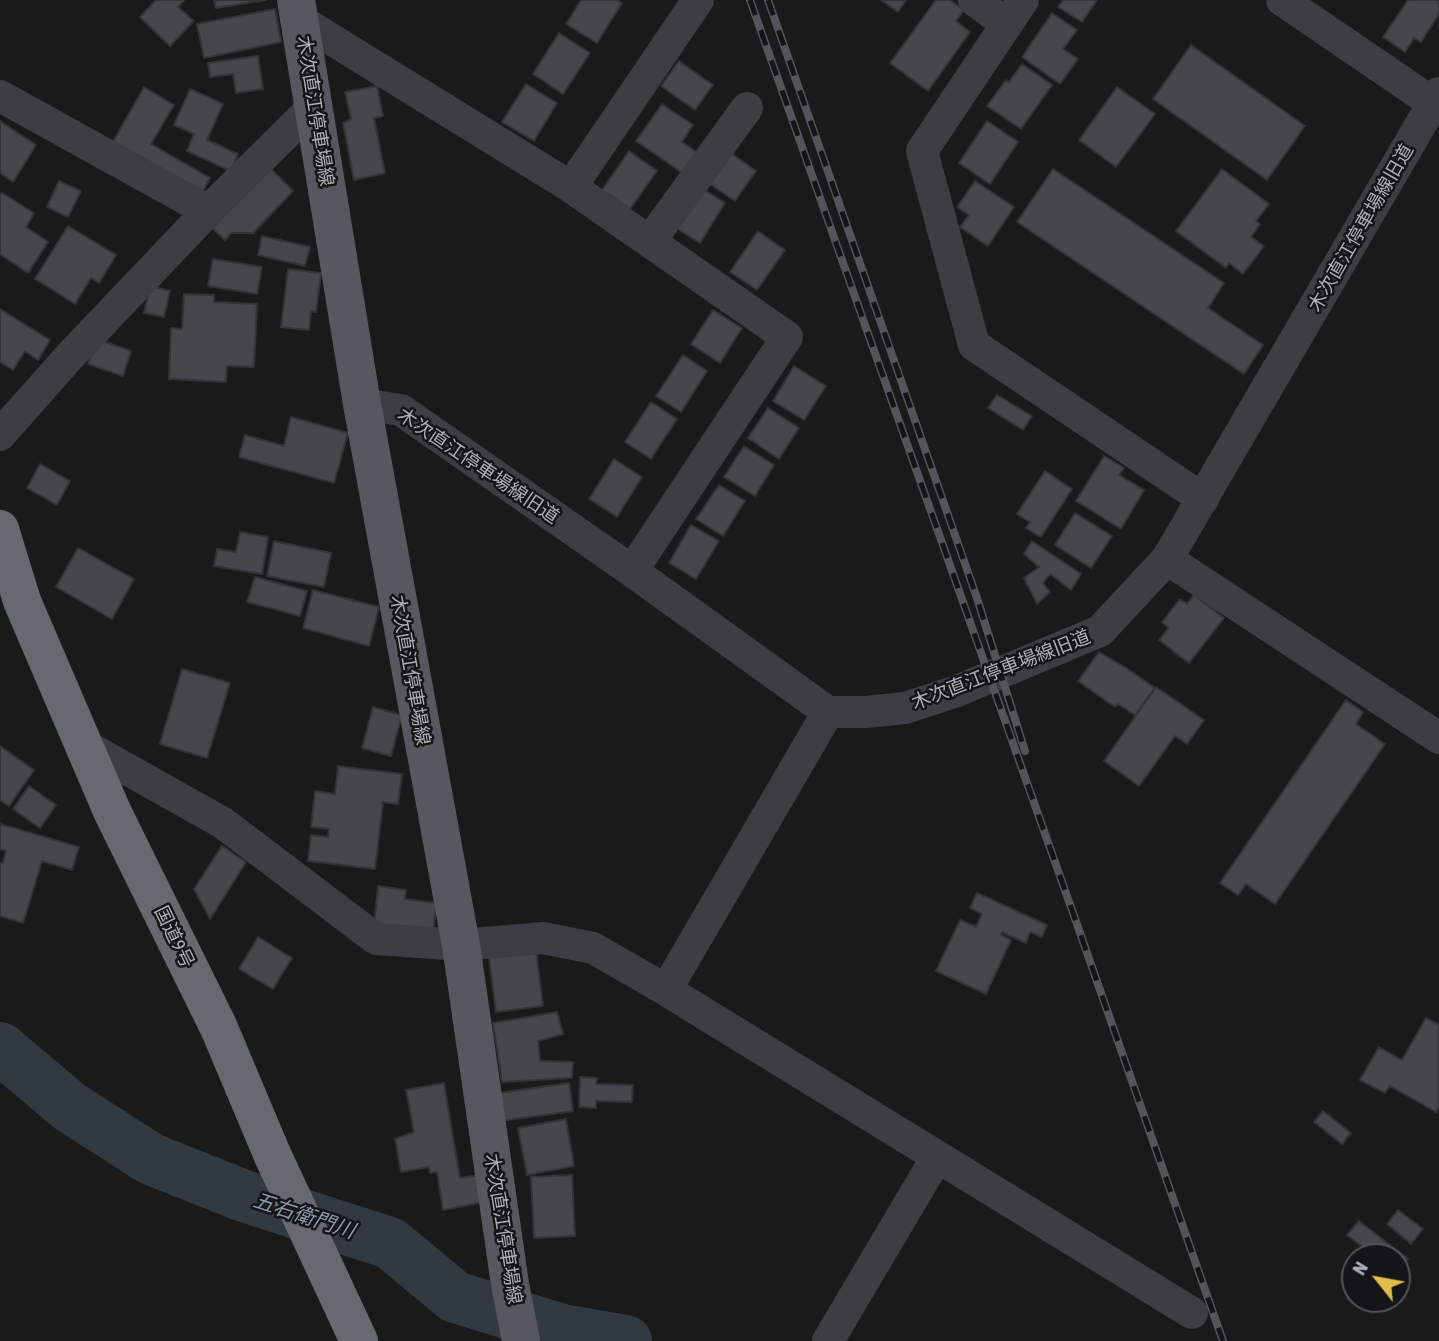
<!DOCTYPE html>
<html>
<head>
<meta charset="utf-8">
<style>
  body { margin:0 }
  #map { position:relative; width:1439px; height:1341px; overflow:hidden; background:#1a1a1b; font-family:"Asap Condensed",sans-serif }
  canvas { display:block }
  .north { position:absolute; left:1341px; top:1243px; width:70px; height:70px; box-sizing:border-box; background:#151416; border:2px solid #525258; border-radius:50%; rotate:301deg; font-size:19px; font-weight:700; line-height:28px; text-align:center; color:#adb0ba }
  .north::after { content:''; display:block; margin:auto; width:24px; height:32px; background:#e2bc4b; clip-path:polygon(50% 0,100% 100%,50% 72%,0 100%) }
</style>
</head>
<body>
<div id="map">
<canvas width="1439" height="1341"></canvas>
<div class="north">N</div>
</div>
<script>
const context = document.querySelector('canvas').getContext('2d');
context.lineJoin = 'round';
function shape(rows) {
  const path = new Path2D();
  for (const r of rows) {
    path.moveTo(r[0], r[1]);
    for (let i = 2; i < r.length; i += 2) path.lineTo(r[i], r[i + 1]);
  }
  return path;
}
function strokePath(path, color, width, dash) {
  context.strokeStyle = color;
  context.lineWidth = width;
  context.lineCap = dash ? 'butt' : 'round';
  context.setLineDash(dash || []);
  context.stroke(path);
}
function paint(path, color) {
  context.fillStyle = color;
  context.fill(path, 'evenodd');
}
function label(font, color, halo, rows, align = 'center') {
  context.font = font + ' "Asap Condensed","Noto Sans JP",sans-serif';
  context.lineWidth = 5;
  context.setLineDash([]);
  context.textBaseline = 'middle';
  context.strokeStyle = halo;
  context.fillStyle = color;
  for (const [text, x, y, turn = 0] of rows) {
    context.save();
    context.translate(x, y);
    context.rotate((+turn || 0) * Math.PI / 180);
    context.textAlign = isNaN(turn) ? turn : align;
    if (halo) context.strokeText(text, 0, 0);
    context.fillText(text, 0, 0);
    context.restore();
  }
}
const river = shape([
  [0,1048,70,1107,151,1159,244,1196,390,1243,455,1297,563,1330,626,1341]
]);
const building = shape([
  [156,0,184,0,178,7,194,21,170,46,140,17,156,0],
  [214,0,266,0,216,8,214,0],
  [581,0,617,0,622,3,597,43,566,24,581,0],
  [881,0,906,0,898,12,881,0],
  [936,0,950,0,964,10,956,21,970,32,928,91,890,63,936,0],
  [1063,0,1097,0,1082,22,1058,7,1063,0],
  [1408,0,1436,0,1439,2,1439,14,1421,42,1414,38,1405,52,1383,37,1408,0],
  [275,9,281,42,204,58,197,24,275,9],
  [1052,13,1077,30,1063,49,1078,59,1060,84,1022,57,1052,13],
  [559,33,590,53,563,94,533,74,559,33],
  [1191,45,1305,126,1267,180,1153,99,1191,45],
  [258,56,263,89,236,93,233,74,210,77,208,63,258,56],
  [679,61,713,85,695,110,661,86,679,61],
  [1022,64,1052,85,1021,129,987,106,1006,80,1009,82,1022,64],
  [526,84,557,103,534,141,502,122,526,84],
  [377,86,383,116,374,118,385,173,354,180,343,123,351,119,345,92,377,86],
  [144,87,174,105,151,144,210,178,199,199,110,147,144,87],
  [1117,87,1155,114,1116,167,1079,140,1117,87],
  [190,89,223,104,207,140,238,154,231,171,187,151,194,134,174,125,190,89],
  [662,104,693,125,682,142,698,153,684,174,636,141,662,104],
  [0,121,36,145,13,182,0,173,0,121],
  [987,121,1018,142,990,184,959,163,987,121],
  [725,149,756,171,735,201,704,180,725,149],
  [629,151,657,171,630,209,602,190,629,151],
  [267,165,293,191,253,233,231,233,225,240,210,226,267,165],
  [1053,169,1224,283,1208,308,1263,345,1244,374,1017,222,1053,169],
  [1222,169,1269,204,1256,221,1260,224,1251,237,1264,246,1243,274,1229,263,1226,268,1176,231,1222,169],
  [59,181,81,191,68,217,47,207,59,181],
  [975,181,1014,207,988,246,960,227,969,215,957,207,975,181],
  [695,184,725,203,700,243,670,224,695,184],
  [2,193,34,213,26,227,48,242,28,273,0,254,0,195,2,193],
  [68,226,116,255,99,283,91,278,75,304,35,279,68,226],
  [758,231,785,250,757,290,730,272,758,231],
  [262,236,310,247,305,266,258,255,262,236],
  [213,259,262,267,257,294,208,286,213,259],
  [288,269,321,273,316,312,311,311,309,330,281,327,288,269],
  [150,286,170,291,164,317,144,313,150,286],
  [184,294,214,295,214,302,257,304,254,367,227,366,226,382,169,379,171,328,182,329,184,294],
  [0,309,50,340,38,360,25,351,13,370,0,362,0,309],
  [713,310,742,328,720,363,691,344,713,310],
  [97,339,131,351,123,376,88,364,97,339],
  [683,355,707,371,681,412,656,396,683,355],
  [794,366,826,386,804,420,773,401,794,366],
  [997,395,1032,416,1023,430,988,408,997,395],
  [651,402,677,419,651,459,625,442,651,402],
  [768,408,799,428,779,459,748,438,768,408],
  [291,417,348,433,334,483,239,457,245,435,284,446,291,417],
  [744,446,774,465,755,496,724,477,744,446],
  [1104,456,1124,468,1119,475,1144,490,1121,529,1076,501,1104,456],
  [614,459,642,477,617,517,589,499,614,459],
  [40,464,70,481,57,505,27,488,40,464],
  [1045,471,1072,489,1041,537,1026,528,1030,522,1017,514,1045,471],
  [719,485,745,501,723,536,696,519,719,485],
  [1075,513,1112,536,1091,568,1055,545,1075,513],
  [691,525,719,541,696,579,669,563,691,525],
  [240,532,268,537,262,574,214,566,217,549,236,552,240,532],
  [274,541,331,553,324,587,267,576,274,541],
  [1032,541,1081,574,1071,590,1050,574,1043,583,1050,592,1037,604,1024,578,1039,567,1024,554,1032,541],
  [78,548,134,579,112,619,56,587,78,548],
  [255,577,307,591,300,616,247,602,255,577],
  [313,590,379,607,369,646,303,628,313,590],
  [1194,595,1224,618,1189,663,1159,640,1169,628,1162,622,1180,599,1187,604,1194,595],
  [1099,652,1126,668,1155,688,1135,715,1118,704,1115,707,1078,681,1099,652],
  [182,669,230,683,207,758,160,744,182,669],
  [1156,687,1204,720,1187,744,1175,736,1139,786,1104,761,1156,687],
  [1346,700,1363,712,1356,724,1385,744,1275,904,1246,884,1238,895,1220,883,1346,700],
  [373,707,402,715,391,756,362,748,373,707],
  [0,746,34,770,9,806,0,800,0,746],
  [338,766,402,774,398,804,383,802,375,869,308,861,311,835,328,837,329,829,311,827,315,791,335,794,338,766],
  [29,786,56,805,40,828,13,809,29,786],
  [0,824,79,847,72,870,42,861,23,923,0,916,0,863,3,863,6,851,0,849,0,824],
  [222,846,246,862,210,919,194,889,222,846],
  [378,886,406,890,405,899,437,903,433,931,374,925,378,886],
  [977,893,1047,925,1042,937,1030,932,1026,943,1002,932,1001,935,1011,940,986,994,936,971,960,920,976,927,982,914,970,908,977,893],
  [258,937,292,958,273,989,239,969,258,937],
  [536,951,543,1006,496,1012,489,957,536,951],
  [557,1012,563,1034,538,1041,540,1061,573,1062,572,1078,502,1082,493,1023,557,1012],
  [1426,1018,1439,1025,1439,1106,1436,1112,1390,1086,1385,1093,1360,1080,1379,1047,1402,1060,1426,1018],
  [580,1077,597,1078,596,1084,633,1085,632,1102,596,1101,596,1108,579,1107,580,1077],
  [444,1083,460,1178,479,1175,484,1202,443,1210,437,1172,430,1173,429,1167,401,1172,395,1139,414,1132,406,1090,444,1083],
  [569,1083,573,1111,501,1121,498,1093,569,1083],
  [1323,1111,1351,1133,1342,1144,1314,1122,1323,1111],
  [566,1119,574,1166,527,1175,518,1128,566,1119],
  [572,1175,575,1236,534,1238,531,1177,572,1175],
  [1398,1210,1423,1229,1411,1244,1387,1224,1398,1210],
  [1359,1221,1408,1259,1397,1273,1397,1257,1376,1257,1347,1235,1359,1221]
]);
const minor = shape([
  [974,0,1007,24],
  [1023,0,922,151,974,345,1203,499],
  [1282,0,1433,103],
  [300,20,571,187,787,337,632,571],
  [0,96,208,211],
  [571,187,698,0],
  [650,241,747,108],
  [362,404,401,410,632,571,828,712,866,712,905,708,957,691,1100,631,1167,559,1439,93],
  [0,435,70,356,208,211,314,106],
  [1167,559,1439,738],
  [84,745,223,823,376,939,461,945,543,938,593,948,666,990,1192,1313],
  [666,990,828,712],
  [828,1341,937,1157]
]);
const major = shape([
  [296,0,362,404,461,945,510,1284,521,1341]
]);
const highway = shape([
  [0,529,22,601,112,811,219,1028,272,1154,359,1341]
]);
const rail = shape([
  [750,0,1072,910,1223,1341],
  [768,0,977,598,1025,751]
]);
const streetNames = [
  ["木次直江停車場線",315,111,81],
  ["木次直江停車場線旧道",1361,228,-60],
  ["木次直江停車場線旧道",478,466,34],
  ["木次直江停車場線",410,670,80],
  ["木次直江停車場線旧道",1001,670,-21],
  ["国道9号",174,937,64],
  ["木次直江停車場線",503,1229,81]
];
const waterNames = [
  ["五右衛門川",304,1216,18]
];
strokePath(river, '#323940', 52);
paint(building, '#47474b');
strokePath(building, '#343437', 2);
strokePath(minor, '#3d3d42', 32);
strokePath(major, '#57585f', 38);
strokePath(highway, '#676971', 38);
strokePath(rail, '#54555b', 8);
strokePath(rail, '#151416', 5, [16]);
label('19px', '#adb0ba', '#151416', streetNames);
label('italic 21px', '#889ab1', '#151416', waterNames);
</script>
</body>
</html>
